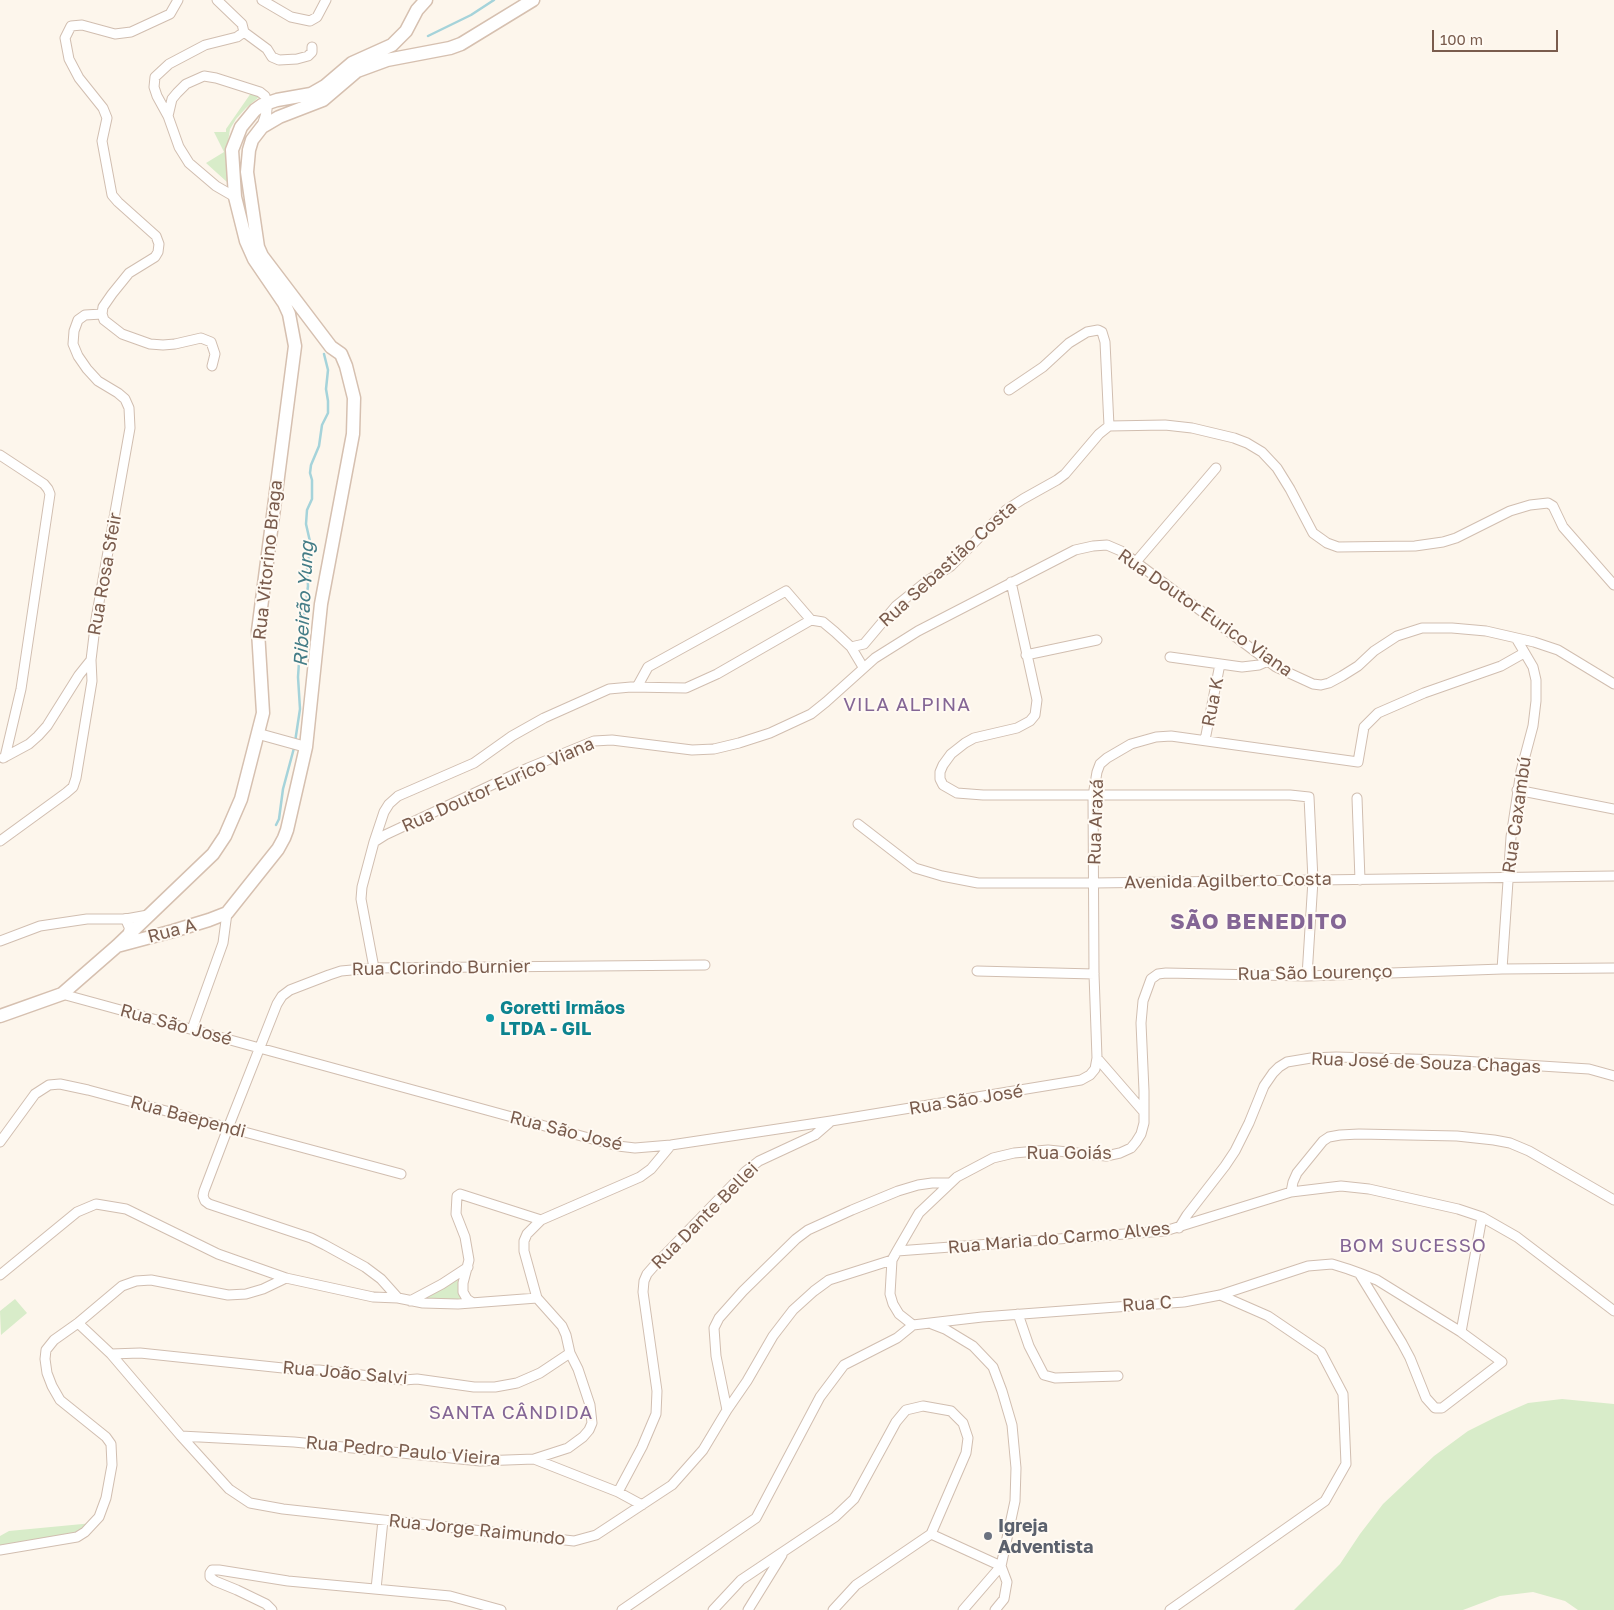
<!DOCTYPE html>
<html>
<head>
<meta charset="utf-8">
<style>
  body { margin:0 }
  #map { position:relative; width:1614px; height:1610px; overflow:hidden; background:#fdf6ec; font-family:"Golos Text",sans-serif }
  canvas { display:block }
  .scale { position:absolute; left:1432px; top:30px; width:126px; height:22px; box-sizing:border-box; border:2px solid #7a5c4d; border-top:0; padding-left:6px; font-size:15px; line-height:18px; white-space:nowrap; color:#7a5c4d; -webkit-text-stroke:4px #fffaf3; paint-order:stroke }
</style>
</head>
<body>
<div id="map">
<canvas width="1614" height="1610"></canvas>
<div class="scale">100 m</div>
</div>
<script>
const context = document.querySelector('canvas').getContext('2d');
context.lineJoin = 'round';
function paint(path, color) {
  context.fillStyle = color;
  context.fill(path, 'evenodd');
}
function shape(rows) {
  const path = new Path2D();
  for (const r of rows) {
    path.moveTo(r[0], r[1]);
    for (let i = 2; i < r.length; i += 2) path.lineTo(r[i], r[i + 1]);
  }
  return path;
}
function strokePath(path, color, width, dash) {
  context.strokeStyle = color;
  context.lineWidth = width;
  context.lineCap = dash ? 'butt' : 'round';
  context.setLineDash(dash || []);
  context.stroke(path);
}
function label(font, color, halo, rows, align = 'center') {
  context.font = font + ' "Golos Text",sans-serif';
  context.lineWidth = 4;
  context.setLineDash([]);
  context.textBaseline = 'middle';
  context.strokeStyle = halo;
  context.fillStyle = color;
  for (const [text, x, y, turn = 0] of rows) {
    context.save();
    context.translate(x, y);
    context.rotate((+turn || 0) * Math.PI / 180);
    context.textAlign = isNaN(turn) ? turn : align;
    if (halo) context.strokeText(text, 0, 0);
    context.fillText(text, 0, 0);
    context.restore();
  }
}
const green = shape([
  [251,93,259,97,246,108,236,119,230,129,227,148,229,181,227,182,206,163,224,152,214,132,226,132,226,129],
  [461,1276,465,1301,421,1300],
  [15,1299,27,1313,1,1335,0,1311],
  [1562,1399,1614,1404,1614,1610,1578,1610,1565,1601,1533,1592,1500,1596,1463,1610,1294,1610,1340,1564,1360,1534,1383,1504,1434,1456,1468,1431,1496,1417,1528,1403],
  [93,1523,85,1532,0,1550,0,1536,9,1531]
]);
const stream = shape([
  [428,36,471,15,494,0],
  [295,742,300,709,298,677,300,647,308,586,307,567,311,546,306,524,307,510,312,499,312,480,310,473,311,465,319,446,322,425,328,413,328,401,326,389,328,370,324,354],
  [276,825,279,819,283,789,294,748]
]);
const minor = shape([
  [178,0,170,14,131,32,115,34,82,25,71,26,65,38,69,59,79,78,103,108,107,118,102,141,112,195,118,202,156,236,159,244,158,252,155,257,129,273,112,294,103,307,102,314,104,320,122,334,150,344,163,345,175,344,201,338,211,342,215,354,212,366],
  [217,0,242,24,244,32],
  [262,0,291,17,310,21,317,17,326,0],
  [244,32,267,49,272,57,279,60,297,59,308,56,312,52,312,47],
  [168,116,172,99,177,93,186,84,204,76,216,78,260,92,265,96,267,103],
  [235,197,216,186,189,163,179,147,168,116,157,96,154,87,155,77,169,64,205,45,237,37,244,32],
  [1009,390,1043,367,1069,343,1087,332,1098,330,1102,332,1105,342,1109,426],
  [0,455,44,484,48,489,50,494,21,689,5,757],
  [1135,563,1216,468],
  [1011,582,1037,700,1035,715,1030,721,1017,728,974,738,965,743,951,754,943,765,940,772,940,779,943,785,957,793,983,795,1290,795,1309,797,1313,880,1307,976],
  [851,647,864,644,896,606,927,581,951,566,1006,510,1023,499,1057,480,1065,474,1099,434,1109,426,1165,425,1192,428,1234,438,1247,443,1262,452,1277,468,1290,489,1313,533,1327,543,1338,547,1415,546,1443,542,1456,538,1510,511,1530,505,1548,503,1553,506,1563,527,1614,585],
  [1026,655,1097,640],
  [1170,657,1242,667,1259,665,1268,661],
  [637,687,648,667,786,591,811,620],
  [1205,740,1220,664],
  [3,758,29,744,38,736,47,726,79,675,91,660],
  [1517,790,1614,809],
  [1357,798,1360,880],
  [858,824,915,868,942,876,978,883,1094,883,1614,876],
  [0,841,66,793,73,787,76,778,92,681,91,660,96,619,130,428,129,408,125,399,118,393,98,381,87,369,78,356,73,344,74,331,78,320,85,315,102,314],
  [374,842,385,835,528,768,594,741,612,740,692,750,714,749,739,743,770,733,811,714,826,702,875,658,918,631,1075,550,1093,546,1107,545,1121,551,1276,667,1313,684,1321,685,1329,683,1342,676,1358,666,1374,651,1397,636,1422,628,1452,628,1486,631,1534,642,1558,650,1614,684],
  [0,941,40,926,87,919,126,919,148,915],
  [374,968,361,899,362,887,374,842,384,812,389,804,398,796,474,763,512,736,544,718,609,689,631,687,686,688,717,674,811,620,823,622,835,632,851,647,863,667],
  [1502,969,1511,837,1521,771,1533,726,1536,701,1536,680,1533,667,1516,638],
  [977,971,1094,974],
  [62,994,618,1146,635,1148,671,1145,831,1121,1081,1080,1090,1075,1095,1069,1097,1058,1094,974,1093,796,1097,772,1100,764,1107,758,1131,744,1156,737,1171,736,1358,762,1364,727,1378,713,1424,693,1501,666,1524,653],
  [192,1029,223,943,227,913],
  [1097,1058,1143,1111],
  [0,1142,35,1094,49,1085,60,1084,88,1090,401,1174],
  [1291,1192,1293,1182,1297,1173,1323,1141,1329,1137,1340,1135,1359,1134,1457,1136,1494,1140,1510,1143,1529,1151,1614,1200],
  [1179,1228,1187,1215,1225,1166,1235,1151,1249,1123,1264,1086,1273,1073,1279,1067,1287,1062,1311,1058,1336,1057,1446,1060,1589,1069,1614,1076],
  [897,1251,1165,1231,1291,1192,1341,1186,1369,1189,1458,1209,1482,1217,1517,1237,1614,1311],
  [1359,1273,1402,1343,1410,1358,1426,1398,1435,1408,1442,1408,1502,1362,1461,1332,1377,1280,1359,1273,1348,1269,1332,1264,1308,1266,1220,1295,1184,1302,982,1317,913,1325,899,1314,893,1304,890,1294,892,1260,897,1251,919,1213,957,1177,993,1158,1014,1153,1048,1150,1106,1156,1120,1153,1131,1148,1136,1142,1141,1134,1144,1123,1144,1091,1141,1023,1143,1001,1151,979,1158,974,1166,973,1307,976,1502,969,1614,968],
  [0,1275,77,1212,96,1204,126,1209,218,1254,286,1278,373,1297,398,1298,423,1303,458,1304,537,1298],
  [398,1298,381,1279,365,1267,325,1245,311,1238,209,1204,205,1201,203,1196,204,1191,228,1128,277,1004,282,996,290,990,329,975,341,971,374,968,705,965],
  [410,1301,442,1284,468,1267],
  [473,1303,467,1299,463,1292,463,1283,469,1260,465,1237,456,1214,457,1196,460,1194,541,1220],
  [1018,1314,1029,1346,1044,1375,1055,1378,1118,1376],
  [78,1323,111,1354,181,1436,229,1489,250,1503,283,1509,574,1541,596,1535,672,1485,703,1450,727,1410,747,1381,773,1336,793,1310,814,1291,829,1280,892,1260],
  [932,1324,945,1329,973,1346,993,1367,1002,1391,1012,1425,1016,1468,1015,1501,1001,1566,963,1610],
  [1461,1332,1482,1217],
  [111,1354,140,1353,302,1370,319,1370,404,1380,417,1379,474,1387,495,1387,517,1383,540,1373,570,1353],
  [727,1410,716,1356,714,1328,719,1318,743,1291,796,1239,808,1230,852,1210,898,1191,918,1185,932,1183,949,1183],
  [181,1436,294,1442,480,1461,534,1459,568,1448,583,1437,589,1430,592,1423,590,1405,578,1369,570,1353,566,1335,562,1326,537,1298,524,1251,524,1241,527,1234,541,1220,640,1177,651,1169,671,1145],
  [534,1459,618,1492,642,1505],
  [618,1492,642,1447,656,1414,657,1391,643,1292,644,1281,647,1274,654,1266,746,1171,759,1161,815,1135,830,1122],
  [931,1534,1001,1566],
  [0,1550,77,1537,85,1532,99,1517,106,1498,112,1465,111,1444,106,1437,60,1400,52,1386,47,1373,45,1359,46,1350,54,1340,78,1323,122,1286,136,1281,151,1280,228,1295,246,1294,263,1289,286,1278],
  [376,1589,383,1520],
  [272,1610,266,1604,237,1590,215,1581,210,1577,210,1573,212,1570,219,1570,288,1581,450,1596,501,1610],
  [622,1610,756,1518,820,1397,844,1365,897,1338,913,1325],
  [713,1610,741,1580,835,1517,854,1499,896,1422,906,1410,923,1406,951,1411,963,1423,968,1438,966,1453,931,1534,856,1585,833,1610],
  [748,1610,782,1555],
  [995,1610,1004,1599,1007,1582,1001,1566],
  [1170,1610,1325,1501,1346,1464,1343,1394,1321,1352,1268,1316,1220,1295]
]);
const tertiary = shape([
  [262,127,266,115,267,103],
  [259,734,306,747],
  [126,919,130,928,128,936]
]);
const secondary = shape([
  [117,946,173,931,209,920,227,913,278,849,284,838,287,830,306,747,321,604,353,434,354,398,346,366,341,354,331,347,262,256,258,247,247,172,249,150,252,140,262,127,279,117,323,100,357,71,387,60,450,48,461,44,533,0],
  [0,1016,62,994,117,946,213,854,225,836,241,799,263,713,258,631,295,346,289,314,284,303,254,259,246,241,235,197,232,150,241,127,255,110,262,105,277,100,311,94,325,86,352,63,392,45,406,31,417,10,426,0]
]);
const markers = [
  [490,1018,5,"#0f9aa8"],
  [988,1536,5,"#6b7280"]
];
const streetNames = [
  ["Rua Vitorino Braga",268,560,-84],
  ["Rua Sebastião Costa",948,564,-42],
  ["Rua Rosa Sfeir",105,574,-80],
  ["Rua Doutor Eurico Viana",1205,613,35],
  ["Rua K",1213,702,-79],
  ["Rua Doutor Eurico Viana",498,785,-24],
  ["Rua Caxambú",1517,815,-82],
  ["Rua Araxá",1096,822,-88],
  ["Avenida Agilberto Costa",1228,881,-1],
  ["Rua A",172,931,-15],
  ["Rua Clorindo Burnier",441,968,-1],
  ["Rua São Lourenço",1315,973,-1],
  ["Rua São José",176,1025,15],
  ["Rua José de Souza Chagas",1426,1063,2],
  ["Rua São José",966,1100,-9],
  ["Rua Baependi",188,1117,15],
  ["Rua São José",566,1131,14],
  ["Rua Goiás",1069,1153],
  ["Rua Dante Bellei",705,1216,-45],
  ["Rua Maria do Carmo Alves",1059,1238,-5],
  ["Rua C",1147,1304,-4],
  ["Rua João Salvi",345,1373,5],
  ["Rua Pedro Paulo Vieira",403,1451,5],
  ["Rua Jorge Raimundo",477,1530,6]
];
const cultureNames = [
  ["Goretti Irmãos",500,1008],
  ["LTDA - GIL",500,1029]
];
const worshipNames = [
  ["Igreja",998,1526],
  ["Adventista",998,1547]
];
const waterNames = [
  ["Ribeirão Yung",304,604,-87]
];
const neighbourhoodNames = [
  ["VILA ALPINA",907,705],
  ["BOM SUCESSO",1413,1246],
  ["SANTA CÂNDIDA",511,1413]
];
const districtNames = [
  ["SÃO BENEDITO",1259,922]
];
paint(green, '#d8ecc9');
strokePath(stream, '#a5d3da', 2.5);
strokePath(minor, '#d1beb0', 11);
strokePath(tertiary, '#d1beb0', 12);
strokePath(secondary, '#d6c0b0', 15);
strokePath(minor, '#fff', 9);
strokePath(tertiary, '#fff', 10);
strokePath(secondary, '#fff', 12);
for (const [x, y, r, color] of markers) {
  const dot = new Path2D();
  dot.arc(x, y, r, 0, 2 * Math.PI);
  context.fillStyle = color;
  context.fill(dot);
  strokePath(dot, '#fffaf3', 2);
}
label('18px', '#7a5c4d', '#fffaf3', streetNames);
label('bold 18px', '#0d838f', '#fffaf3', cultureNames, 'left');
label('bold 18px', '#5b616d', '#fffaf3', worshipNames, 'left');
label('italic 19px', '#437c86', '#fffaf3', waterNames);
context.letterSpacing = '1px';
label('19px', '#846695', '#fffaf3', neighbourhoodNames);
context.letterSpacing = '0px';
context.letterSpacing = '1px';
label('bold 22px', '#846695', '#fffaf3', districtNames);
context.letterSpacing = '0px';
</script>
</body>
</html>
